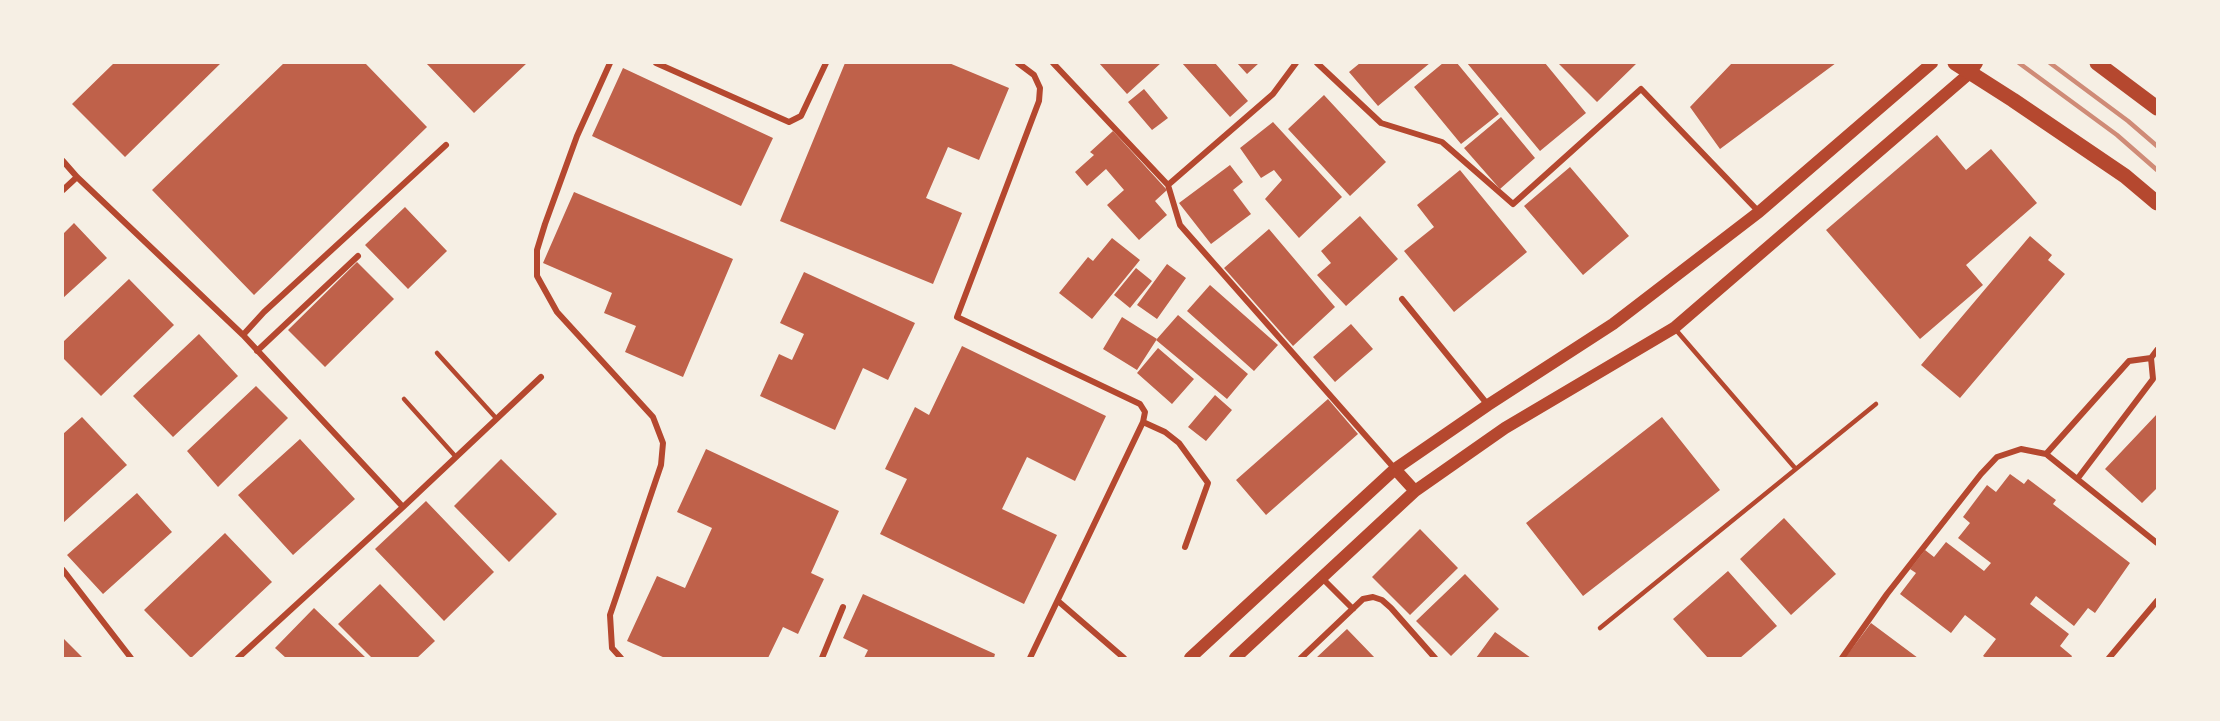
<!DOCTYPE html>
<html>
<head>
<meta charset="utf-8">
<style>
  body { margin:0 }
  #map { position:relative; width:2220px; height:721px; overflow:hidden; background:#f6efe4; font-family:Montserrat,sans-serif }
  canvas { display:block }
  .frame { position:absolute; inset:0; border:64px solid #f6efe4; pointer-events:none }
</style>
</head>
<body>
<div id="map">
<canvas width="2220" height="721"></canvas>
<div class="frame"></div>
</div>
<script>
const context = document.querySelector('canvas').getContext('2d');
context.lineJoin = 'round';
function paint(path, color) {
  context.fillStyle = color;
  context.fill(path, 'evenodd');
}
function shape(rows) {
  const path = new Path2D();
  for (const r of rows) {
    path.moveTo(r[0], r[1]);
    for (let i = 2; i < r.length; i += 2) path.lineTo(r[i], r[i + 1]);
  }
  return path;
}
function strokePath(path, color, width, dash) {
  context.strokeStyle = color;
  context.lineWidth = width;
  context.lineCap = dash ? 'butt' : 'round';
  context.setLineDash(dash || []);
  context.stroke(path);
}
const building = shape([
  [114,63,221,63,125,157,72,104],
  [284,63,365,63,427,127,254,295,152,190],
  [426,63,527,63,474,113],
  [845,63,949,63,1009,88,979,160,948,147,926,198,962,213,933,284,780,221],
  [1099,63,1161,63,1127,94],
  [1182,63,1215,63,1248,101,1230,117],
  [1237,63,1259,63,1247,74],
  [1360,63,1430,63,1378,106,1349,72],
  [1443,63,1457,63,1499,114,1461,144,1414,87],
  [1467,63,1545,63,1586,113,1540,151],
  [1558,63,1637,63,1597,102],
  [1732,63,1836,63,1720,149,1690,107],
  [623,68,773,138,741,206,592,136],
  [1144,89,1168,118,1152,130,1128,102],
  [1324,95,1386,162,1350,196,1288,129],
  [1501,117,1535,158,1500,189,1464,148],
  [1273,122,1342,197,1299,238,1265,199,1282,180,1274,170,1261,178,1240,148],
  [1113,131,1167,190,1155,201,1167,215,1139,240,1107,205,1124,190,1106,169,1087,186,1075,172,1094,155,1090,152],
  [1937,135,1966,170,1991,149,2037,203,1966,265,1983,285,1920,339,1826,230],
  [1230,165,1243,182,1233,190,1251,214,1211,244,1179,203],
  [1570,167,1629,236,1583,275,1524,206],
  [1460,170,1527,252,1454,312,1404,251,1434,227,1417,205],
  [574,192,733,259,683,377,625,352,636,326,604,313,612,293,543,263],
  [405,207,447,251,408,289,365,245],
  [1360,216,1398,259,1346,306,1317,275,1331,263,1321,251],
  [74,223,107,258,63,298,63,234],
  [1269,229,1335,307,1293,346,1224,268],
  [2030,236,2052,255,2048,260,2065,274,1960,398,1921,365],
  [1112,238,1140,260,1092,319,1059,293,1088,257,1093,261],
  [357,262,394,299,325,367,288,330],
  [1167,264,1186,278,1157,319,1137,305],
  [1136,268,1152,281,1130,308,1114,295],
  [804,272,915,323,888,380,863,368,835,430,760,396,779,354,792,360,804,334,780,323],
  [129,279,174,325,101,396,63,358,63,342],
  [1210,285,1278,345,1254,371,1187,311],
  [1178,315,1248,374,1227,399,1156,340],
  [1122,317,1157,339,1137,370,1103,349],
  [1351,324,1373,349,1335,382,1313,357],
  [199,334,238,376,173,437,133,396],
  [962,346,1106,416,1075,481,1027,457,1002,509,1057,535,1024,604,880,534,907,479,885,469,915,407,929,415],
  [1158,348,1194,379,1172,404,1137,373],
  [256,386,288,418,218,487,187,451],
  [1215,395,1232,410,1206,441,1188,427],
  [1328,399,1358,434,1266,515,1236,480],
  [2157,414,2157,488,2142,503,2105,469],
  [82,417,127,465,63,523,63,434],
  [1662,417,1720,490,1583,596,1526,523],
  [300,439,355,499,293,555,238,495],
  [706,449,839,511,811,573,824,579,798,634,783,627,768,658,665,658,627,641,657,576,685,588,712,528,677,512],
  [501,459,557,514,509,562,454,506],
  [2010,474,2024,484,2028,479,2056,500,2053,504,2130,563,2095,613,2088,608,2074,626,2036,596,2030,604,2069,634,2060,646,2072,656,2071,658,1986,658,1983,656,1996,639,1965,615,1951,633,1900,594,1916,573,1910,569,1925,550,1934,557,1946,542,1984,571,1991,563,1958,538,1970,523,1963,517,1987,485,1996,492],
  [137,493,172,532,103,594,67,555],
  [426,501,494,572,444,621,375,549],
  [1784,518,1836,574,1791,615,1740,559],
  [1420,529,1458,568,1410,615,1372,577],
  [225,533,272,582,191,658,144,610],
  [1728,571,1777,626,1740,658,1708,658,1673,619],
  [1465,574,1499,609,1451,656,1416,621],
  [380,584,435,641,417,658,372,658,338,624],
  [863,594,995,654,994,658,864,658,868,650,843,638],
  [314,608,366,658,286,658,275,648],
  [1871,623,1918,658,1845,658],
  [1347,629,1375,658,1316,658],
  [1495,632,1531,658,1476,658],
  [63,638,83,658,63,658]
]);
const service = shape([
  [1676,330,1795,468],
  [437,353,496,418],
  [404,399,456,457],
  [1600,628,1876,404]
]);
const minor = shape([
  [610,63,577,136,545,224,537,250,537,276,557,312,653,417,663,443,661,465,610,615,612,648,621,658],
  [656,63,789,122,801,116,826,63],
  [1018,63,1034,75,1040,88,1039,101,957,317,1140,404,1145,412,1143,422,1030,658],
  [1053,63,1168,185,1180,225,1395,469],
  [1317,63,1381,123,1442,142,1513,204,1641,89,1759,212],
  [63,161,77,177,243,335,403,507],
  [1168,185,1273,94,1296,63],
  [63,190,77,177],
  [1402,299,1488,405],
  [243,335,264,312,446,145],
  [257,351,358,256],
  [1143,422,1165,432,1179,443,1208,483,1185,547],
  [2046,454,2129,361,2151,358],
  [2078,478,2153,379,2151,358,2157,350],
  [63,570,131,658],
  [1322,578,1353,609],
  [1058,601,1124,658],
  [238,658,403,507,541,377],
  [822,658,843,607],
  [1301,658,1363,599,1373,597,1382,600,1391,608,1435,658],
  [1842,658,1887,594,1981,474,1997,457,2021,449,2046,454,2157,543],
  [2109,658,2157,601]
]);
const secondary = shape([
  [1395,469,1415,491],
  [1190,658,1395,469,1488,405,1613,324,1759,212,1932,63],
  [1235,658,1415,491,1505,428,1674,328,1971,72,1977,63]
]);
const primary = shape([
  [1955,63,2013,100,2125,176,2157,203],
  [2097,63,2157,108]
]);
const rail = shape([
  [2019,63,2117,135,2157,170],
  [2050,63,2128,121,2157,146]
]);
paint(building, '#bf614a');
strokePath(service, '#b5482f', 4.5);
strokePath(minor, '#b5482f', 6);
strokePath(secondary, '#b5482f', 12);
strokePath(primary, '#b5482f', 15);
strokePath(rail, '#cf8b77', 4.5);
</script>
</body>
</html>
